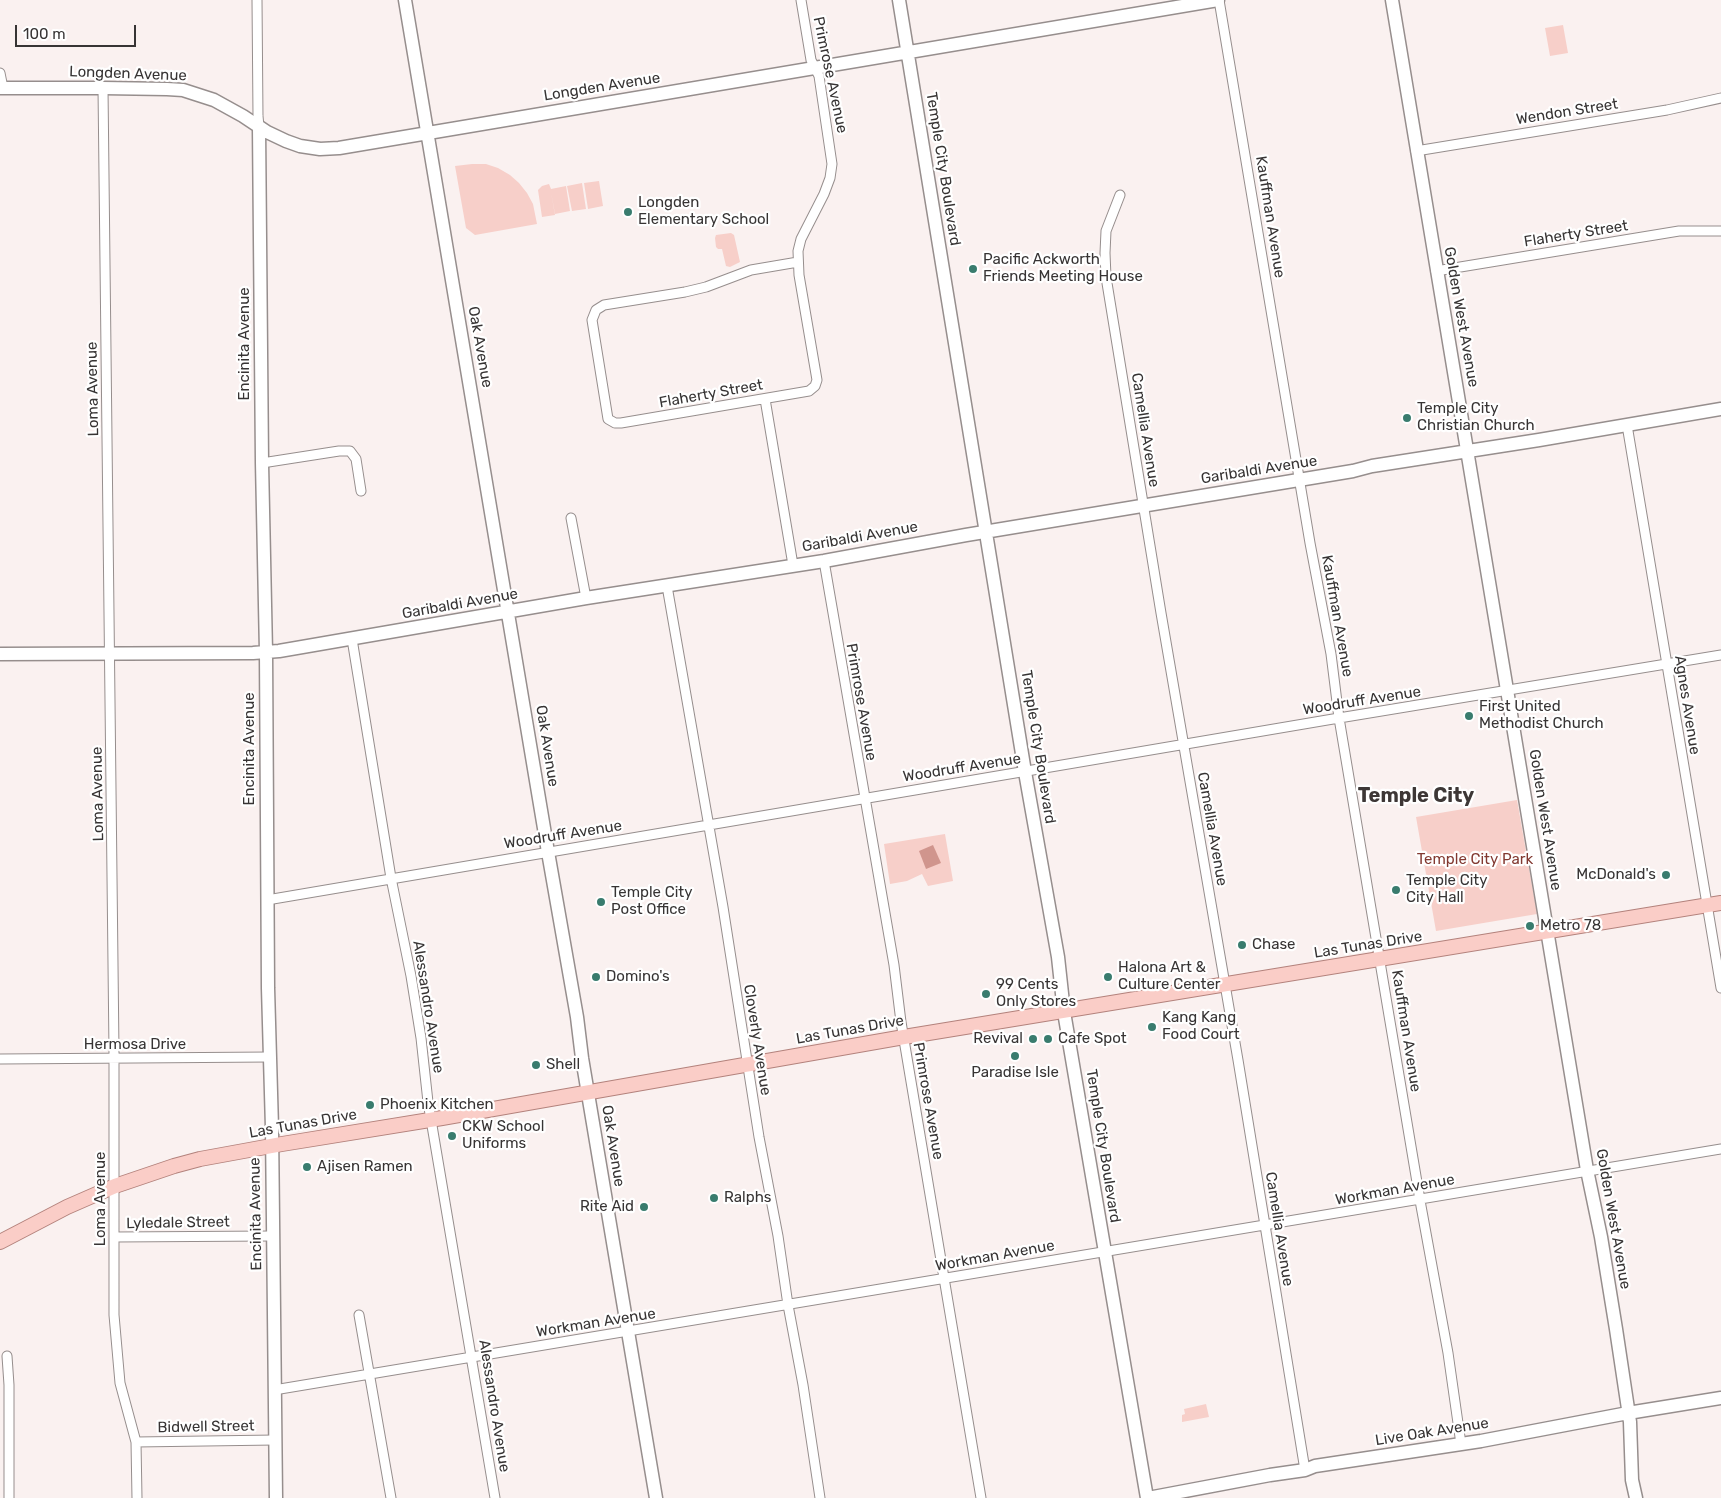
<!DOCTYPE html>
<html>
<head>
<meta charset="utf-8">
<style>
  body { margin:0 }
  #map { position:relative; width:1721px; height:1498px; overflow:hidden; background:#faf1f0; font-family:Rubik,sans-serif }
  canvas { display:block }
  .scale { position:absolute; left:15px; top:25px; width:121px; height:22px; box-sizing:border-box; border:2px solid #373434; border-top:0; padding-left:6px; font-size:15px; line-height:18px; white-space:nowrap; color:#373434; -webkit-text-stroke:4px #fff; paint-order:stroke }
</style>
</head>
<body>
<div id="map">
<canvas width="1721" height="1498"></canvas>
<div class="scale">100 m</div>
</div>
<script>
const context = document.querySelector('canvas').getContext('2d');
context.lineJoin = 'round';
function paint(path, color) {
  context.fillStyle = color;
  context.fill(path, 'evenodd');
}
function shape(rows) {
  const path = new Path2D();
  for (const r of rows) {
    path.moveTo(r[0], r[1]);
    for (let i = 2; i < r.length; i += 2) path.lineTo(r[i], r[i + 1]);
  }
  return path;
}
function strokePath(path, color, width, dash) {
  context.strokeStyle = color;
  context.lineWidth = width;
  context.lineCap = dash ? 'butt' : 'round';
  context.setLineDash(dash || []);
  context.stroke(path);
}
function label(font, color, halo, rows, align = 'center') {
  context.font = font + ' Rubik,sans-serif';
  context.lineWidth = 4.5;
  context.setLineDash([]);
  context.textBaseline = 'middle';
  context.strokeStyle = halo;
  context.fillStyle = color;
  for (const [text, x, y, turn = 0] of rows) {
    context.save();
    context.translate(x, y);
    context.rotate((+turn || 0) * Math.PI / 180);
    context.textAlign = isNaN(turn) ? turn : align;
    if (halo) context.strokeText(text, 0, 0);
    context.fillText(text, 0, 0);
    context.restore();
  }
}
const green = shape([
  [1563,25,1568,53,1550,56,1545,28],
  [472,164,486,164,498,168,510,175,519,183,527,193,533,204,537,224,475,235,466,228,455,166],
  [599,181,603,206,588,209,584,183],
  [582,183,586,209,572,211,567,186],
  [549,184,551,189,566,186,570,211,555,214,551,192,555,215,542,217,538,190,542,186],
  [731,233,734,235,740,262,730,267,726,266,722,249,718,249,716,247,715,238,716,235],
  [1517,800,1537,914,1436,931,1416,817],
  [945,834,953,881,928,886,922,874,907,881,890,884,884,844],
  [1206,1404,1209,1417,1182,1422,1182,1415,1185,1414,1184,1409]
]);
const water = shape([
  [933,845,941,863,926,869,919,851]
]);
const street = shape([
  [257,0,258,116,259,127],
  [1219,0,1310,543,1331,654,1339,718,1421,1206,1448,1353,1461,1444],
  [0,73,3,88],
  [103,88,114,1051,114,1315,120,1383,136,1442,137,1498],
  [1416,151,1667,110,1721,98],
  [1120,195,1106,231,1105,253,1106,277,1161,613,1238,1060,1305,1470],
  [798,262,751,270,706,287,685,292,604,305,596,310,592,320,608,419,615,423,621,423,809,391,815,386,817,380,799,275,798,251,801,239,824,194,830,178,832,164,819,76,811,60,801,0],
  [1436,271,1679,231,1721,231],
  [765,399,793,565],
  [1627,425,1721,988],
  [262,463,339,451,350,451,356,459,361,491],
  [571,518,586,598],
  [824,561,894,965,901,1022,981,1498],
  [667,586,723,907,759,1137,778,1236,788,1305,803,1385,820,1498],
  [352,639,391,878,411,976,421,1038,428,1102,495,1498],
  [267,900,1339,718,1721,655],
  [0,1059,270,1057],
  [114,1237,272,1236],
  [359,1315,391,1498],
  [7,1356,9,1385,9,1498],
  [274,1390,1721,1149],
  [136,1442,275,1440]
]);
const secondary = shape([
  [405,0,548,852,577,1017,582,1058,656,1498],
  [899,0,1025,772,1058,957,1064,1012,1147,1498],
  [1392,0,1587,1170,1601,1237,1616,1329,1630,1422,1632,1480,1636,1498],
  [0,88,103,88,167,89,183,90,214,100,243,116,267,132,286,141,300,146,320,149,339,148,1218,0],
  [259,127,262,463,266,652,268,988,272,1128,276,1498],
  [0,654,253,653,279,651,586,598,824,561,966,535,1353,471,1372,466,1539,440,1721,409],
  [1148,1498,1270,1475,1305,1470,1315,1466,1481,1441,1628,1413,1721,1398]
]);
const primary = shape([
  [0,1242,67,1207,115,1186,174,1166,200,1159,282,1144,442,1118,904,1037,1721,903]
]);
const markers = [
  [628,212,5,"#397c6e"],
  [973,269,5,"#397c6e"],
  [1407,418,5,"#397c6e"],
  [1469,716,5,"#397c6e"],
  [1666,875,5,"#397c6e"],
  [1396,890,5,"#397c6e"],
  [601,902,5,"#397c6e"],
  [1530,926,5,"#397c6e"],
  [1242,945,5,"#397c6e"],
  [596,977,5,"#397c6e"],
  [1108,977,5,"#397c6e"],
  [986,994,5,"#397c6e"],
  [1152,1027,5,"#397c6e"],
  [1033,1039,5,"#397c6e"],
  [1048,1039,5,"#397c6e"],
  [1015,1056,5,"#397c6e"],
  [536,1065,5,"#397c6e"],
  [370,1105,5,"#397c6e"],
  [452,1136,5,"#397c6e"],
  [307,1167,5,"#397c6e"],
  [714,1198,5,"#397c6e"],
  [644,1207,5,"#397c6e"]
];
const streetNames = [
  ["Longden Avenue",128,74,2],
  ["Primrose Avenue",830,75,78],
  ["Longden Avenue",602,87,-9],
  ["Wendon Street",1567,112,-9],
  ["Temple City Boulevard",943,169,81],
  ["Kauffman Avenue",1270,217,81],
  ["Flaherty Street",1576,234,-9],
  ["Golden West Avenue",1461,317,80],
  ["Encinita Avenue",245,344,-90],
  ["Oak Avenue",480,347,80],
  ["Loma Avenue",93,389,-91],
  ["Flaherty Street",711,394,-10],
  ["Camellia Avenue",1145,430,81],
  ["Garibaldi Avenue",1259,470,-9],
  ["Garibaldi Avenue",860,537,-10],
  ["Garibaldi Avenue",460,604,-10],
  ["Kauffman Avenue",1337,616,80],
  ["Woodruff Avenue",1362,701,-9],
  ["Primrose Avenue",861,702,80],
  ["Agnes Avenue",1687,705,81],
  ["Oak Avenue",547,746,81],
  ["Temple City Boulevard",1038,747,81],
  ["Encinita Avenue",250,749,-90],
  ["Woodruff Avenue",962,768,-9],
  ["Loma Avenue",98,794,-91],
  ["Golden West Avenue",1545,820,81],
  ["Camellia Avenue",1212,829,80],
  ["Woodruff Avenue",563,835,-9],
  ["Las Tunas Drive",1368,945,-9],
  ["Alessandro Avenue",428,1007,81],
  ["Las Tunas Drive",850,1030,-10],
  ["Kauffman Avenue",1406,1031,81],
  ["Cloverly Avenue",757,1040,81],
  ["Hermosa Drive",135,1045],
  ["Primrose Avenue",928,1101,80],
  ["Las Tunas Drive",303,1124,-10],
  ["Oak Avenue",613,1146,81],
  ["Temple City Boulevard",1103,1146,81],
  ["Workman Avenue",1395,1190,-10],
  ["Loma Avenue",101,1199,-90],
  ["Encinita Avenue",256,1214,-91],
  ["Golden West Avenue",1613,1219,80],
  ["Lyledale Street",178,1223,-1],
  ["Camellia Avenue",1279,1229,81],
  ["Workman Avenue",995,1256,-10],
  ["Workman Avenue",596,1323,-9],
  ["Alessandro Avenue",494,1406,81],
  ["Bidwell Street",206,1427,-1],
  ["Live Oak Avenue",1432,1432,-9]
];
const poiNames = [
  ["Longden",638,203],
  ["Elementary School",638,220],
  ["Pacific Ackworth",983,260],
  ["Friends Meeting House",983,277],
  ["Temple City",1417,409],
  ["Christian Church",1417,426],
  ["First United",1479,707],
  ["Methodist Church",1479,724],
  ["McDonald's",1656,875,"right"],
  ["Temple City",1406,881],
  ["City Hall",1406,898],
  ["Temple City",611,893],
  ["Post Office",611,910],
  ["Metro 78",1540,926],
  ["Chase",1252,945],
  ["Halona Art &",1118,968],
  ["Culture Center",1118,985],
  ["Domino's",606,977],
  ["99 Cents",996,985],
  ["Only Stores",996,1002],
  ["Kang Kang",1162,1018],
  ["Food Court",1162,1035],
  ["Revival",1023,1039,"right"],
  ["Cafe Spot",1058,1039],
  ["Shell",546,1065],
  ["Paradise Isle",1015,1073,"center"],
  ["Phoenix Kitchen",380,1105],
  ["CKW School",462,1127],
  ["Uniforms",462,1144],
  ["Ajisen Ramen",317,1167],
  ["Ralphs",724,1198],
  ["Rite Aid",634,1207,"right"]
];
const parkNames = [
  ["Temple City Park",1475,860]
];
const districtNames = [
  ["Temple City",1416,796]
];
paint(green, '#f7cfc9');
paint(water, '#d0958d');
strokePath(street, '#968e8d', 11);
strokePath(secondary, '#968e8d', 15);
strokePath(primary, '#b3827c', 16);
strokePath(street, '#fff', 9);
strokePath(secondary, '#fff', 12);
strokePath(primary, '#facdc7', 14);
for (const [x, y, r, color] of markers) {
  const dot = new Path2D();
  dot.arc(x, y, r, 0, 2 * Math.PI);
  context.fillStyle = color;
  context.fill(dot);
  strokePath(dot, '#fff', 2);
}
label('15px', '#373434', '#fff', streetNames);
label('15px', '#373434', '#fff', poiNames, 'left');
label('15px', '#823931', '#fff', parkNames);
label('bold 20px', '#3d3736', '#fff', districtNames);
</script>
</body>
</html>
